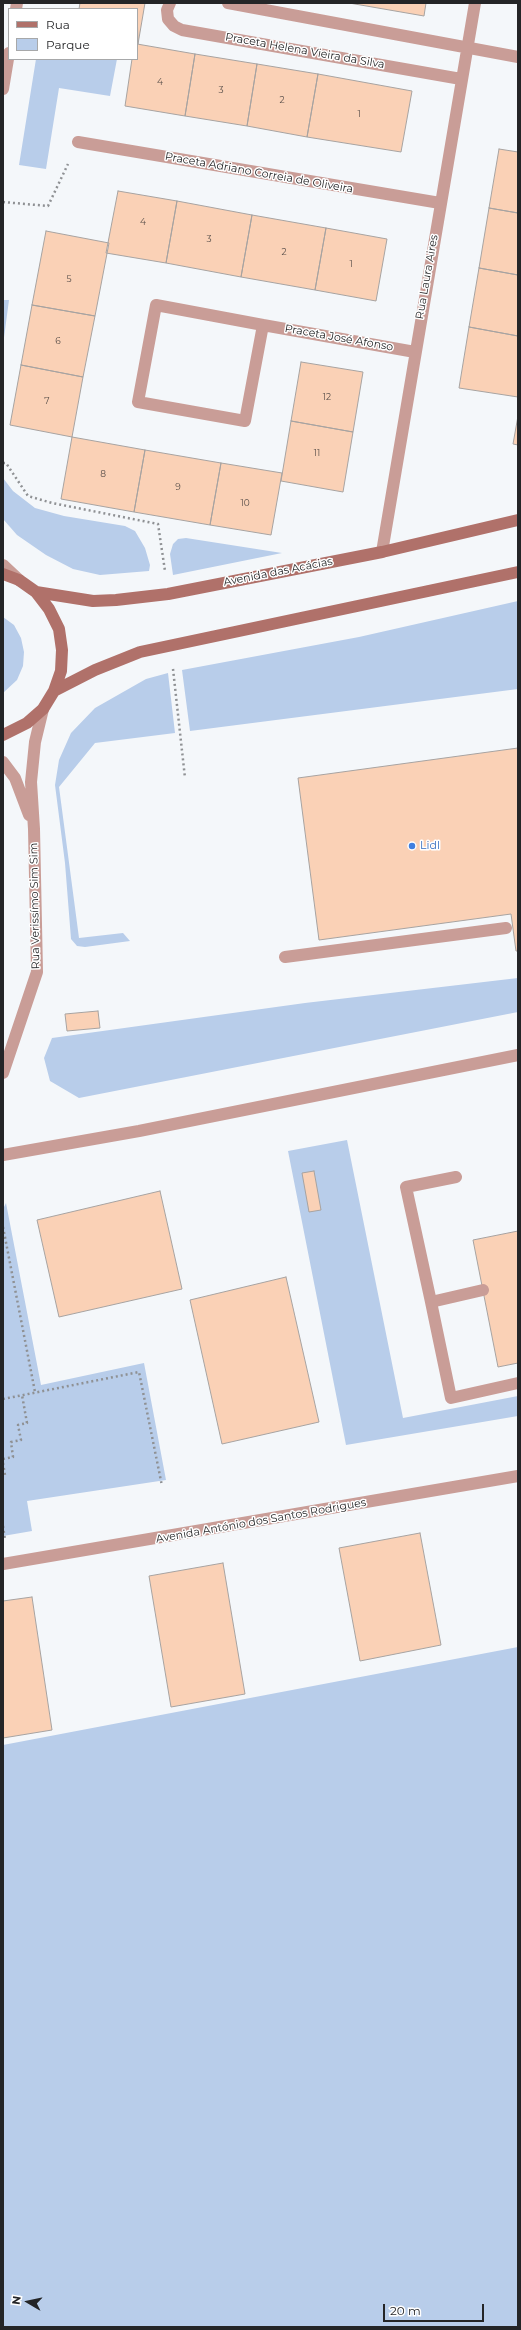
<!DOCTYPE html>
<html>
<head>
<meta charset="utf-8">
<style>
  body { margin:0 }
  #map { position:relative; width:521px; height:2330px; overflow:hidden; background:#f4f7fa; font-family:Montserrat,sans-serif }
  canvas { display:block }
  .frame { position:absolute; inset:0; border:4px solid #242527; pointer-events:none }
  .legend { position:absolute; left:8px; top:8px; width:130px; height:52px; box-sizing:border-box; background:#fff; border:1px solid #a7a8a9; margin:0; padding:5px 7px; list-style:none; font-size:12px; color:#242527 }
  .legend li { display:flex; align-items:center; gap:8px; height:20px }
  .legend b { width:20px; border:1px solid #a7a8a9 }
  .north { position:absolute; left:8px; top:2282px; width:40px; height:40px; -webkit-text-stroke:3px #fff; paint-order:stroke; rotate:279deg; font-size:11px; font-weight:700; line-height:16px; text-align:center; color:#242527 }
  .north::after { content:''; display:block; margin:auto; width:14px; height:18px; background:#242527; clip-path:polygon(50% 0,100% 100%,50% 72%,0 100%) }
  .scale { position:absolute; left:383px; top:2304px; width:101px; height:18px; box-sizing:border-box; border:2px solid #242527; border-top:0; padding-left:5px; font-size:12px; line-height:14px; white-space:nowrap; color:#242527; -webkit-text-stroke:3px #fff; paint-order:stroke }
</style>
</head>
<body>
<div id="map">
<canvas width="521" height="2330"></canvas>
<div class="frame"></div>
<ul class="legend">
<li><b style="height:5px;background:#b0716a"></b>Rua</li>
<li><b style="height:11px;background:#b8cdea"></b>Parque</li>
</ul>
<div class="north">N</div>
<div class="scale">20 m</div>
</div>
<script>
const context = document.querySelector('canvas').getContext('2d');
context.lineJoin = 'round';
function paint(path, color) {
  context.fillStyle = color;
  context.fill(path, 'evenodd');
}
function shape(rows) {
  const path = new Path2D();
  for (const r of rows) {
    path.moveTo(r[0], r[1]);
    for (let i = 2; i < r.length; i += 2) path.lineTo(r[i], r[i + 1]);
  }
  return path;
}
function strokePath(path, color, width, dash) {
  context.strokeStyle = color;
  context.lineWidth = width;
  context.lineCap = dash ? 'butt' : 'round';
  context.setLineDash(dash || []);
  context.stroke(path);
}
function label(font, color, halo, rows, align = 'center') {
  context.font = font + ' Montserrat,sans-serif';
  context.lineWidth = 3;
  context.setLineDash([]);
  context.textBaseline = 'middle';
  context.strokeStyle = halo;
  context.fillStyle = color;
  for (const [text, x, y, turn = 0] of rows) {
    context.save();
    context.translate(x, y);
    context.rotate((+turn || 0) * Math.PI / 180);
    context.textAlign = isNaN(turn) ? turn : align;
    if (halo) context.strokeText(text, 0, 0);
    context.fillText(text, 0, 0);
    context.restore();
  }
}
const green = shape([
  [36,59,117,59,110,96,59,88,46,169,19,165],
  [3,300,9,300,3,345],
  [3,478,13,491,35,508,64,516,125,526,135,531,145,548,150,565,149,571,100,575,73,569,46,555,17,535,3,519],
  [186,538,282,553,173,575,170,554,173,544,178,539],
  [518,601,518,689,190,731,182,670,359,637],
  [3,617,14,625,21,638,24,652,23,666,17,680,3,693],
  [168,673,175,733,95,743,59,787,79,938,123,933,130,941,85,947,77,946,71,939,65,863,55,785,59,760,71,733,95,708,146,679],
  [518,978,518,1012,79,1098,50,1081,44,1058,52,1038,305,1003],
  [347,1140,403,1418,518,1396,518,1416,346,1445,288,1151],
  [6,1203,41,1385,144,1363,166,1480,27,1501,32,1531,3,1536,3,1209],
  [518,1647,518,2327,3,2327,3,1745]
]);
const building = shape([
  [80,3,145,3,138,44,137,9,79,9,80,3],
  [349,3,426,3,424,16,349,3],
  [137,44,195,54,185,116,125,106,132,59,137,59,137,44],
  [195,54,257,64,247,126,185,116,195,54],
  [257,64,318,74,307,137,247,126,257,64],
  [318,74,412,91,401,152,307,137,318,74],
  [499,149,518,152,518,213,489,208,499,149],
  [118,191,177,201,166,263,106,253,118,191],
  [177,201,252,215,241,277,166,263,177,201],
  [489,208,518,213,518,275,479,268,489,208],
  [252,215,326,228,315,290,241,277,252,215],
  [326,228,387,239,376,301,315,290,326,228],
  [46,231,109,243,95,316,32,305,46,231],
  [479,268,518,275,518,336,469,327,479,268],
  [32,305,95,316,83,377,21,365,32,305],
  [469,327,518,336,518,397,459,388,469,327],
  [301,362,363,372,353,432,291,421,301,362],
  [21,365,83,377,72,437,10,425,21,365],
  [518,416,518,445,513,444,518,416],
  [291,421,353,432,343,492,281,481,291,421],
  [72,437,145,450,134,512,61,499,72,437],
  [145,450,221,463,210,525,134,512,145,450],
  [221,463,282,473,271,535,210,525,221,463],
  [518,748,518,951,516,951,511,914,319,940,298,778,518,748],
  [98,1011,100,1028,67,1031,65,1014,98,1011],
  [314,1171,321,1210,309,1212,302,1173,314,1171],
  [160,1191,182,1289,59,1317,37,1220,160,1191],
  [518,1231,518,1363,498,1367,473,1240,518,1231],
  [286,1277,319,1422,222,1444,190,1300,286,1277],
  [420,1533,441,1645,360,1661,339,1548,420,1533],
  [223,1563,245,1694,171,1707,149,1576,223,1563],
  [32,1597,52,1730,3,1738,3,1601,32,1597]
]);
const path = shape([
  [3,202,48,206,68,164],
  [3,463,6,463,28,496,52,503,158,524,165,571],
  [173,669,185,778],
  [3,1227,35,1392],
  [3,1399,139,1372,162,1486],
  [3,1459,13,1457,11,1442,21,1440,18,1425,27,1423,22,1395],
  [3,1463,5,1475,3,1475],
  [3,1526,5,1540]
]);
const lane = shape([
  [285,957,506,928],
  [456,1177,406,1187,431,1302,483,1290],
  [431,1302,451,1398,518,1383]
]);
const street = shape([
  [170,3,167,10,168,19,174,26,182,30,461,79],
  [228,3,518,57],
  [16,9,17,3],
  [3,89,9,53],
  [78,142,440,203],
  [263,325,245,421,138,402,156,305,263,325,415,352],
  [382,552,475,3],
  [3,565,19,580],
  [3,762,15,778,29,815],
  [3,1073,37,972,34,829,31,782,35,742,43,709],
  [3,1155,139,1131,518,1055],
  [3,1564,518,1476]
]);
const secondary = shape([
  [3,574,19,580,36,592,49,609,59,629,62,650,61,671,54,691,43,709,27,723,3,735],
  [36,592,93,601,116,600,168,594,382,552,518,520],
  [54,691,95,670,140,652,518,572]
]);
const markers = [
  [412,846,4,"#3f7fe0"]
];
const numberNames = [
  ["4",160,82],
  ["3",221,90],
  ["2",282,100],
  ["1",359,114],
  ["4",143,222],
  ["3",209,239],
  ["2",284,252],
  ["1",351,264],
  ["5",69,279],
  ["6",58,341],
  ["12",327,397],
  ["7",47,401],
  ["11",317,453],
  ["8",103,474],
  ["9",178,487],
  ["10",245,503]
];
const streetNames = [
  ["Praceta Helena Vieira da Silva",305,51,10],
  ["Praceta Adriano Correia de Oliveira",259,173,10],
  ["Rua Laura Aires",427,277,-80],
  ["Praceta José Afonso",339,338,10],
  ["Avenida das Acácias",278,572,-11],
  ["Rua Verissímo Sim Sim",35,906,-91],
  ["Avenida António dos Santos Rodrigues",261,1521,-10]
];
const shopNames = [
  ["Lidl",420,846]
];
paint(green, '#b8cdea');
paint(building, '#fad1b6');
strokePath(building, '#a7a3a1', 1);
strokePath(path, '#8f9194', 2.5, [2, 3]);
strokePath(lane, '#c99d97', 12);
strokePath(street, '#c99d97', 12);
strokePath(secondary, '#b0716a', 12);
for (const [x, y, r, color] of markers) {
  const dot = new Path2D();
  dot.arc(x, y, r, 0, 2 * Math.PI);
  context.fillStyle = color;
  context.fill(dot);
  strokePath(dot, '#fff', 1.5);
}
label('9px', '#5a504b', null, numberNames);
label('11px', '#242527', '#fff', streetNames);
label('11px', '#366cbe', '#fff', shopNames, 'left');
</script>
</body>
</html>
